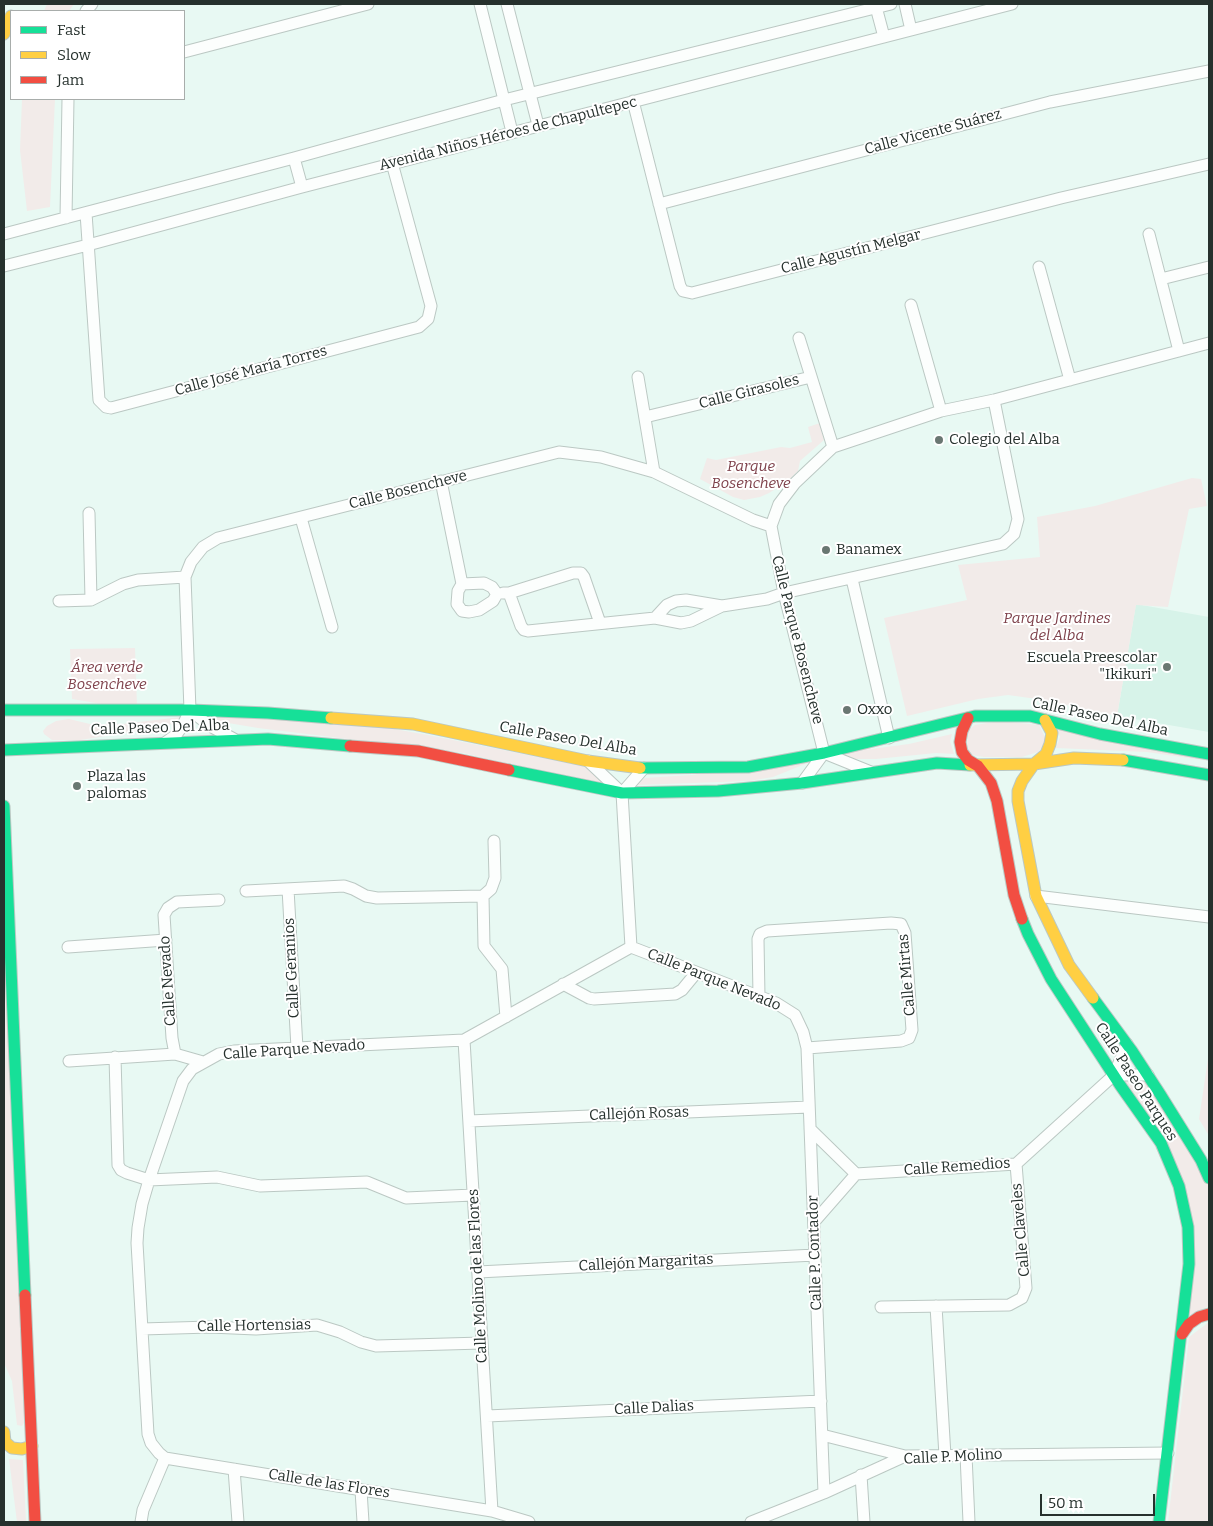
<!DOCTYPE html>
<html>
<head>
<meta charset="utf-8">
<style>
  body { margin:0 }
  #map { position:relative; width:1213px; height:1526px; overflow:hidden; background:#e8f9f3; font-family:Bitter,serif }
  canvas { display:block }
  .frame { position:absolute; inset:0; border:5px solid #26312d; pointer-events:none }
  .legend { position:absolute; left:10px; top:10px; width:175px; height:90px; box-sizing:border-box; background:#fff; border:1px solid #a8adab; margin:0; padding:6px 9px; list-style:none; font-size:15px; color:#26312d }
  .legend li { display:flex; align-items:center; gap:10px; height:25px }
  .legend b { width:25px; border:1px solid #a8adab }
  .scale { position:absolute; left:1040px; top:1494px; width:115px; height:22px; box-sizing:border-box; border:2px solid #26312d; border-top:0; padding-left:6px; font-size:15px; line-height:18px; white-space:nowrap; color:#26312d; -webkit-text-stroke:4px #fff; paint-order:stroke }
</style>
</head>
<body>
<div id="map">
<canvas width="1213" height="1526"></canvas>
<div class="frame"></div>
<ul class="legend">
<li><b style="height:6px;background:#16e098"></b>Fast</li>
<li><b style="height:6px;background:#ffcf43"></b>Slow</li>
<li><b style="height:6px;background:#f24e42"></b>Jam</li>
</ul>
<div class="scale">50 m</div>
</div>
<script>
const context = document.querySelector('canvas').getContext('2d');
context.lineJoin = 'round';
function paint(path, color) {
  context.fillStyle = color;
  context.fill(path, 'evenodd');
}
function shape(rows) {
  const path = new Path2D();
  for (const r of rows) {
    path.moveTo(r[0], r[1]);
    for (let i = 2; i < r.length; i += 2) path.lineTo(r[i], r[i + 1]);
  }
  return path;
}
function strokePath(path, color, width, dash) {
  context.strokeStyle = color;
  context.lineWidth = width;
  context.lineCap = dash ? 'butt' : 'round';
  context.setLineDash(dash || []);
  context.stroke(path);
}
function label(font, color, halo, rows, align = 'center') {
  context.font = font + ' Bitter,serif';
  context.lineWidth = 4;
  context.setLineDash([]);
  context.textBaseline = 'middle';
  context.strokeStyle = halo;
  context.fillStyle = color;
  for (const [text, x, y, turn = 0] of rows) {
    context.save();
    context.translate(x, y);
    context.rotate((+turn || 0) * Math.PI / 180);
    context.textAlign = isNaN(turn) ? turn : align;
    if (halo) context.strokeText(text, 0, 0);
    context.fillText(text, 0, 0);
    context.restore();
  }
}
const built = shape([
  [1136,604,1209,617,1209,732,1117,716]
]);
const green = shape([
  [47,4,74,4,69,11,44,11],
  [22,99,55,99,50,207,27,211,20,150],
  [820,423,824,440,800,461,798,471,787,482,769,493,760,497,744,500,733,497,700,479,707,458,716,460,781,447,790,448,812,442,808,427],
  [1192,478,1201,479,1207,506,1189,509,1168,607,1136,605,1117,716,1044,700,1008,695,978,699,907,716,884,618,967,600,958,565,1040,557,1037,517,1095,506],
  [135,648,137,706,102,704,72,699,70,649],
  [218,715,383,727,428,735,583,766,596,772,606,787,463,753,258,728,210,720],
  [181,717,179,722,158,728,80,740,52,740,44,734,43,731,47,726,56,721,69,719,90,724,122,724],
  [1000,721,1039,725,1047,741,1038,752,1022,757,984,757,972,755,967,750,968,730,975,725],
  [1057,728,1209,761,1147,752,1056,748,1060,737],
  [952,734,950,741,954,754,936,753,876,759,851,759,839,756,849,752,909,744],
  [815,760,773,777,749,781,637,785,638,782,645,778,691,775],
  [4,953,25,1421,22,1426,17,1425,12,1381,4,1363],
  [1209,1052,1209,1136,1199,1119],
  [1124,1079,1147,1080,1172,1120,1209,1186,1209,1306,1190,1315,1191,1225],
  [1209,1322,1209,1522,1168,1522,1189,1337],
  [9,1459,23,1460,26,1522,17,1522]
]);
const street = shape([
  [480,4,512,132],
  [507,4,538,125],
  [905,4,911,30],
  [876,7,884,37],
  [86,11,92,4],
  [184,52,368,4],
  [633,101,680,286,683,291,692,293,1061,198,1209,164],
  [294,158,302,187],
  [659,204,1050,102,1209,71],
  [86,213,99,400,106,407,111,408,419,327,428,319,431,306,392,163],
  [66,218,68,99],
  [4,234,294,158,504,100,891,4],
  [1149,234,1179,351],
  [4,266,88,245,302,187,1012,4],
  [1039,267,1070,380],
  [1161,279,1209,267],
  [911,305,941,411],
  [799,338,833,447],
  [638,377,654,472],
  [645,417,811,377],
  [441,481,462,584,458,591,457,604,462,611,469,612,479,610,493,601,497,594],
  [89,513,91,600],
  [301,518,332,627],
  [852,579,889,738],
  [462,584,484,583,492,587,497,594],
  [503,593,509,593,573,573,581,573,584,577,600,623],
  [509,593,521,626,524,630,528,631,655,618,681,623,691,621,722,606,767,599,784,593,1003,544,1014,534,1018,519,994,400],
  [59,601,91,600,123,584,138,580,185,577],
  [655,618,667,605,676,601,686,600,722,606],
  [190,710,210,726,234,739],
  [166,742,176,735,183,725,190,710,185,577,191,562,203,547,218,538,559,452,601,457,654,472,753,520,771,526],
  [824,753,784,593,771,526,779,504,795,483,833,447,941,411,994,400,1209,343],
  [824,753,871,772],
  [588,761,622,793,631,947],
  [802,783,824,753],
  [622,793,644,768],
  [494,841,495,878,491,889,483,896,484,946,502,969,506,1017],
  [288,889,297,1048],
  [246,891,344,886,353,889,366,896,377,898,483,896],
  [1036,896,1209,917],
  [68,947,166,940],
  [563,984,589,998,594,999,675,994,682,990,696,973],
  [759,996,758,939,760,934,767,931,891,923,901,924,905,933,912,1030,909,1038,901,1041,807,1048],
  [464,1040,492,1511],
  [175,1054,172,1038,164,915,168,908,177,902,219,900],
  [115,1057,118,1165,121,1170,127,1173,149,1180,217,1177,260,1186,367,1182,406,1198,473,1195],
  [69,1061,175,1054,203,1062],
  [1114,1075,1148,1075],
  [469,1121,809,1107],
  [810,1129,856,1174],
  [814,1222,856,1174,1016,1164,1114,1075,1127,1044],
  [478,1272,815,1255],
  [936,1306,945,1456],
  [881,1307,1009,1305,1022,1298,1026,1288,1016,1164],
  [142,1329,210,1327,256,1329,317,1325,340,1332,361,1342,376,1346,482,1343],
  [487,1416,821,1401],
  [822,1435,905,1456],
  [966,1455,969,1522],
  [234,1469,238,1522],
  [861,1475,864,1522],
  [361,1490,363,1522],
  [141,1522,143,1510,165,1458],
  [529,1522,492,1511,165,1458,159,1453,151,1443,148,1434,137,1243,138,1228,142,1204,149,1180,183,1081,192,1069,219,1054,234,1051,464,1040,631,947,776,1003,795,1015,803,1032,807,1048,824,1493],
  [751,1522,824,1493,905,1456,1168,1453]
]);
const fast = shape([
  [4,710,190,710,268,713,331,718],
  [4,750,268,739,350,746],
  [1123,760,1209,775],
  [640,768,748,767,824,753,975,716,1030,716,1100,734,1209,754],
  [509,770,622,793,718,791,802,783,937,763,970,765],
  [4,806,25,1295],
  [1022,919,1028,934,1051,979,1120,1085,1161,1143,1179,1186,1188,1227,1189,1264,1159,1522],
  [1093,998,1132,1051,1160,1094,1201,1160,1209,1178]
]);
const slow = shape([
  [4,34,11,16],
  [331,718,413,724,588,761,640,768],
  [1045,720,1052,733,1050,744,1046,754,1034,764,1022,781,1018,791,1018,801,1036,896,1069,965,1093,998],
  [970,765,1034,764,1074,758,1123,760],
  [4,1432,5,1442,12,1448,22,1449,32,1446]
]);
const jam = shape([
  [968,718,962,731,960,742,962,752,968,760,978,766,991,783,997,801,1014,895,1022,919],
  [350,746,418,751,509,770],
  [25,1295,35,1522],
  [1182,1334,1189,1324,1199,1317,1209,1314]
]);
const markers = [
  [939,440,5,"#6a7772"],
  [826,550,5,"#6a7772"],
  [1167,667,5,"#6a7772"],
  [847,710,5,"#6a7772"],
  [77,786,5,"#6a7772"]
];
const streetNames = [
  ["Calle Vicente Suárez",933,132,-15],
  ["Avenida Niños Héroes de Chapultepec",508,134,-14],
  ["Calle Agustín Melgar",851,252,-14],
  ["Calle José María Torres",251,371,-15],
  ["Calle Girasoles",749,392,-14],
  ["Calle Bosencheve",408,490,-14],
  ["Calle Parque Bosencheve",797,640,76],
  ["Calle Paseo Del Alba",1100,717,12],
  ["Calle Paseo Del Alba",160,728,-2],
  ["Calle Paseo Del Alba",568,739,10],
  ["Calle Geranios",292,968,-93],
  ["Calle Mirtas",907,975,-95],
  ["Calle Parque Nevado",714,980,22],
  ["Calle Nevado",168,981,-94],
  ["Calle Parque Nevado",294,1050,-4],
  ["Calle Paseo Parques",1136,1082,57],
  ["Callejón Rosas",639,1114,-2],
  ["Calle Remedios",957,1167,-4],
  ["Calle Claveles",1021,1230,-95],
  ["Calle P. Contador",815,1253,-92],
  ["Callejón Margaritas",646,1263,-3],
  ["Calle Molino de las Flores",478,1276,-93],
  ["Calle Hortensias",254,1326,-1],
  ["Calle Dalias",654,1408,-3],
  ["Calle P. Molino",953,1457,-3],
  ["Calle de las Flores",329,1484,9]
];
const poiNames = [
  ["Colegio del Alba",949,440],
  ["Banamex",836,550],
  ["Escuela Preescolar",1157,658,"right"],
  ["\"Ikikuri\"",1157,675,"right"],
  ["Oxxo",857,710],
  ["Plaza las",87,777],
  ["palomas",87,794]
];
const parkNames = [
  ["Parque",751,467],
  ["Bosencheve",751,484],
  ["Parque Jardines",1057,619],
  ["del Alba",1057,636],
  ["Área verde",107,668],
  ["Bosencheve",107,685]
];
paint(built, '#d7f3e9');
paint(green, '#f2ebe9');
strokePath(street, '#bbc8c3', 13);
strokePath(fast, '#bbc8c3', 13);
strokePath(slow, '#bbc8c3', 13);
strokePath(jam, '#bbc8c3', 13);
strokePath(street, '#fcfefd', 11);
strokePath(fast, '#16e098', 11);
strokePath(slow, '#ffcf43', 11);
strokePath(jam, '#f24e42', 11);
for (const [x, y, r, color] of markers) {
  const dot = new Path2D();
  dot.arc(x, y, r, 0, 2 * Math.PI);
  context.fillStyle = color;
  context.fill(dot);
  strokePath(dot, '#fff', 2);
}
label('15px', '#26312d', '#fff', streetNames);
label('15px', '#26312d', '#fff', poiNames, 'left');
label('italic 15px', '#7f424c', '#fff', parkNames);
</script>
</body>
</html>
